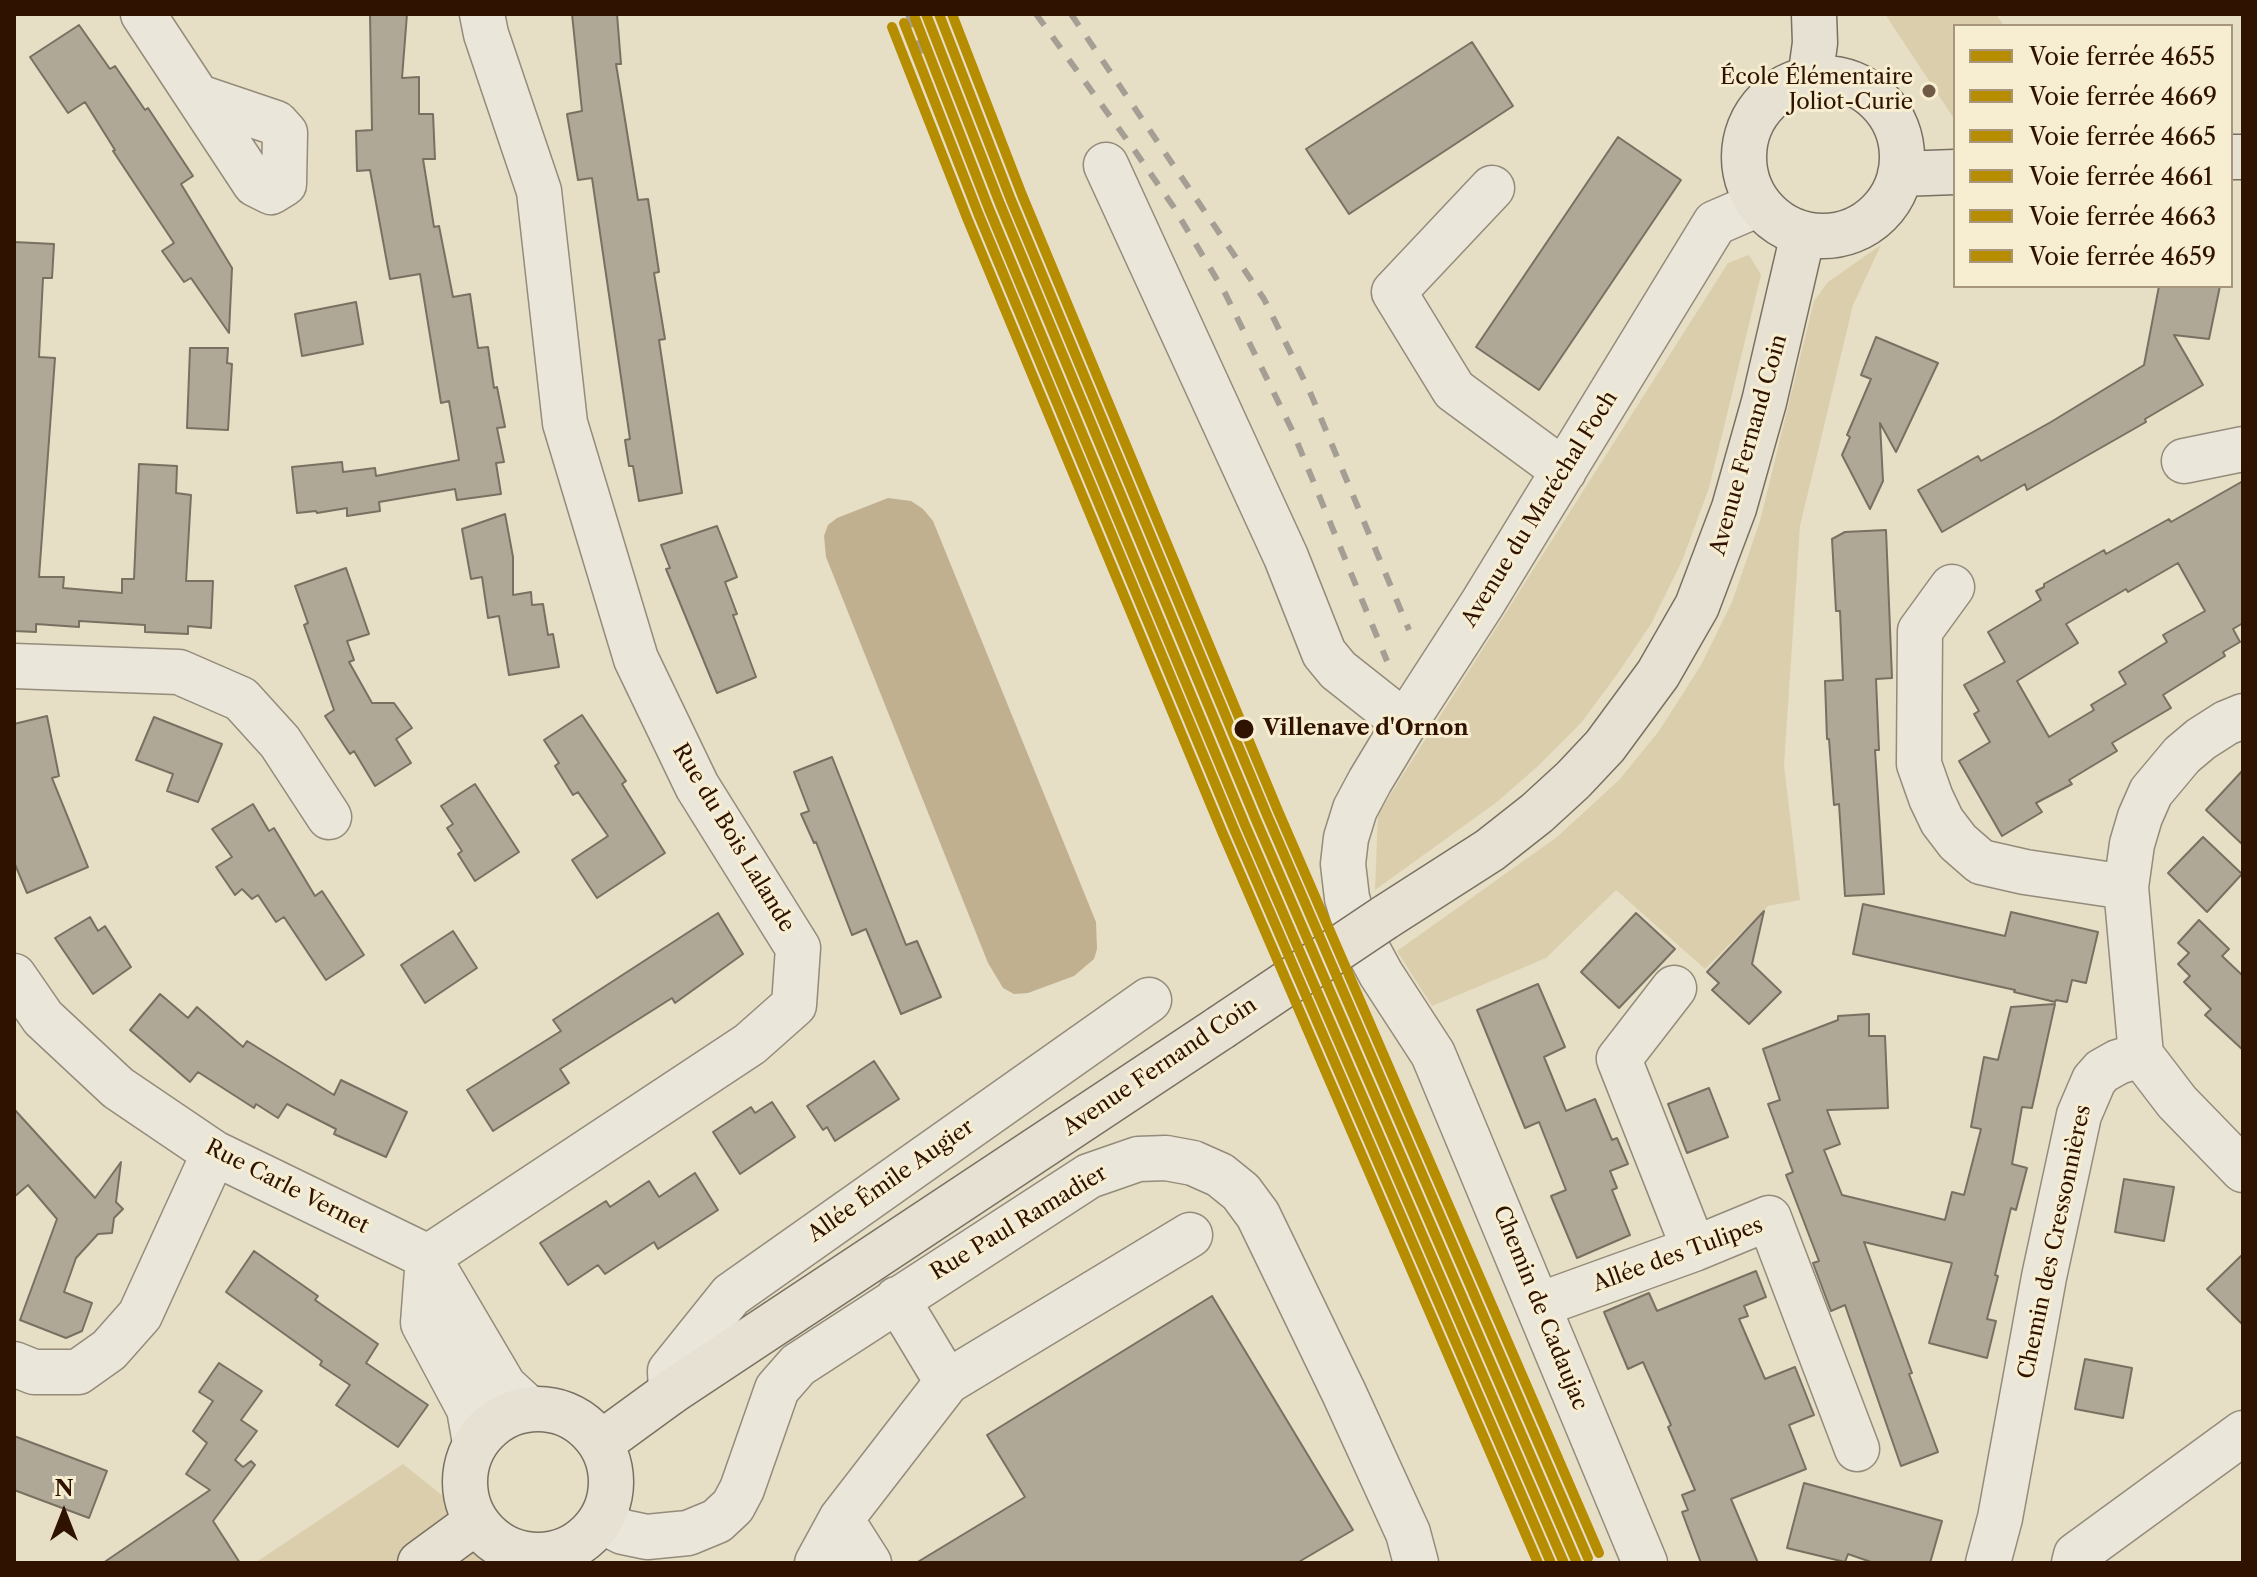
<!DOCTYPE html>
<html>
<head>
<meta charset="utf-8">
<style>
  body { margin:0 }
  #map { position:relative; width:2257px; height:1577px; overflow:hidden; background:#e6dec5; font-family:"Libre Caslon Text",serif }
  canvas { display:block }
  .frame { position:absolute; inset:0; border:16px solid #301200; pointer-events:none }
  .legend { position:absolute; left:1953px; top:24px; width:280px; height:264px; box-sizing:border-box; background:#f7eed1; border:2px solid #a7967d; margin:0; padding:10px 14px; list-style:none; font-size:24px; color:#301200 }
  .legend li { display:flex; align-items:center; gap:16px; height:40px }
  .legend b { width:40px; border:2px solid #a7967d }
  .north { position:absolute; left:24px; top:1473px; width:80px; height:80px; -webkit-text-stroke:6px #f7eed1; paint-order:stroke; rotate:0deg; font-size:22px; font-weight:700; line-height:32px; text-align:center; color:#301200 }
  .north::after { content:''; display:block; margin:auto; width:28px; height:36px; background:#301200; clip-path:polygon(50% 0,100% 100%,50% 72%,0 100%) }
</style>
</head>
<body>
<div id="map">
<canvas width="2257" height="1577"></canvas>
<div class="frame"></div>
<ul class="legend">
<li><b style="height:10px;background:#b68c00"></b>Voie ferrée 4655</li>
<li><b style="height:10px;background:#b68c00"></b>Voie ferrée 4669</li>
<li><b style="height:10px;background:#b68c00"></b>Voie ferrée 4665</li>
<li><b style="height:10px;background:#b68c00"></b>Voie ferrée 4661</li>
<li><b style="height:10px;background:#b68c00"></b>Voie ferrée 4663</li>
<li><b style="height:10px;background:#b68c00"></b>Voie ferrée 4659</li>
</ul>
<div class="north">N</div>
</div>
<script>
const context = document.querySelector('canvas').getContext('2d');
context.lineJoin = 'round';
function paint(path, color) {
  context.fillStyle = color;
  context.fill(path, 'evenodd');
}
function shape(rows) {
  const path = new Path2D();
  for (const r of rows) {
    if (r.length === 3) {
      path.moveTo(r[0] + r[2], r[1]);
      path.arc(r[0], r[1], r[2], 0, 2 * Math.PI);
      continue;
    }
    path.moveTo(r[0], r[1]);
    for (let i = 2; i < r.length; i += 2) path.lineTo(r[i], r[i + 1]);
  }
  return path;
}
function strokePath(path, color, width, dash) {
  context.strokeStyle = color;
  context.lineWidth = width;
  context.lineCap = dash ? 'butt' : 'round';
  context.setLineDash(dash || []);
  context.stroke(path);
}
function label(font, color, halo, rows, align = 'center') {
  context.font = font + ' "Libre Caslon Text",serif';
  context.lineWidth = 6;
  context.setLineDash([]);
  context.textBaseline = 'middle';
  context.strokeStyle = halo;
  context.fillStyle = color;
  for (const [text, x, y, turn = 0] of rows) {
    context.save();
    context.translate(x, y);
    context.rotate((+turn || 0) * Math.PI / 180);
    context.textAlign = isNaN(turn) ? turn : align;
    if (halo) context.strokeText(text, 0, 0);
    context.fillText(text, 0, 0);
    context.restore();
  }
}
const green = shape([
  [1885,14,1996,14,2004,26,1955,26,1955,115,1953,117],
  [1881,245,1853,305,1800,526,1784,765,1800,900,1768,906,1705,969,1616,890,1546,958,1432,1006,1397,951,1557,837,1619,780,1659,731,1701,665,1732,602,1760,521,1814,301,1828,282],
  [1749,255,1761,275,1709,488,1682,561,1651,624,1618,673,1581,723,1538,766,1497,802,1375,890,1378,814,1728,263],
  [403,1464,527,1563,255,1563]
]);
const water = shape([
  [888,498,911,501,923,509,933,521,1096,922,1097,949,1094,959,1074,976,1028,993,1014,994,1003,988,988,963,826,557,824,536,828,525,837,518]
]);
const building = shape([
  [370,14,407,14,402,78,419,77,419,114,433,114,435,159,423,159,434,227,439,226,453,297,470,294,478,348,488,347,494,388,497,387,505,427,497,428,504,462,496,463,501,494,457,500,455,489,379,502,380,511,347,516,347,508,317,513,316,511,297,513,292,467,342,462,343,472,375,468,376,476,459,460,449,401,441,403,420,274,390,279,370,170,357,171,356,131,372,130,370,14],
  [572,14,617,14,621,64,616,64,638,200,648,199,659,272,654,273,665,339,659,340,682,493,639,501,633,466,629,466,625,440,630,439,592,178,578,180,567,114,582,111,572,14],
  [79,25,110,69,115,66,145,110,148,108,193,176,181,184,232,268,229,333,191,278,184,282,162,251,174,243,113,151,115,150,85,102,68,113,30,57,79,25],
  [1472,42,1513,106,1349,214,1306,149,1472,42],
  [1618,137,1681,180,1539,390,1476,347,1618,137],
  [14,242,54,244,52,278,43,278,39,357,55,358,39,577,64,577,63,588,122,593,122,579,134,579,139,464,177,466,176,493,191,495,186,581,213,581,211,628,188,626,188,634,145,632,145,625,79,621,79,627,36,624,36,632,14,631,14,242],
  [2159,286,2220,286,2209,339,2174,335,2203,385,2145,419,2146,422,2027,490,2025,484,1942,532,1918,490,1978,456,1981,461,2051,422,2144,365,2159,286],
  [356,302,363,344,302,356,295,314,356,302],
  [1876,337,1938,363,1896,452,1880,423,1883,481,1870,509,1842,455,1850,437,1847,435,1871,379,1861,375,1876,337],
  [190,348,228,348,227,363,232,364,228,430,187,428,190,348],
  [2243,481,2243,623,2233,629,2240,642,2223,652,2225,656,2163,695,2171,708,2112,743,2117,751,2069,780,2072,784,2036,803,2042,812,2002,836,1959,761,1990,742,1974,714,1979,711,1964,685,2005,662,1988,632,2041,600,2036,591,2044,587,2044,584,2104,550,2106,554,2169,519,2171,522,2243,481],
  [2178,563,2205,611,2163,635,2167,642,2119,672,2126,684,2091,705,2094,710,2049,737,2017,681,2078,643,2066,624,2126,589,2128,592,2178,563],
  [505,514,513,557,513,595,531,592,532,605,543,604,548,635,553,634,559,667,509,675,499,616,488,618,482,577,471,579,462,529,505,514],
  [717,526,737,577,725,582,737,614,733,615,756,677,717,693,666,569,670,568,661,545,717,526],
  [1886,530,1892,678,1876,679,1879,750,1875,750,1884,894,1845,896,1839,804,1834,805,1829,739,1827,739,1825,681,1843,680,1840,611,1836,611,1832,539,1845,532,1886,530],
  [346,568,369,634,347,641,354,660,349,662,372,703,394,703,412,728,396,739,411,763,375,786,354,751,350,754,325,716,334,710,304,625,308,623,295,586,346,568],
  [582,715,626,781,622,784,665,853,597,898,572,860,608,836,578,792,573,795,555,766,559,763,544,740,582,715],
  [47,716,59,776,52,778,88,867,27,893,14,862,14,724,47,716],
  [154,717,222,744,198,802,167,791,173,774,136,760,154,717],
  [832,757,906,945,917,941,941,997,901,1014,866,929,852,935,816,842,814,843,801,814,809,811,794,772,832,757],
  [2243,770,2243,845,2206,810,2243,770],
  [475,784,519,852,475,881,458,854,462,851,447,828,453,824,441,806,475,784],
  [253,804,269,831,274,828,315,896,322,891,364,955,326,980,284,917,276,922,258,895,252,899,242,889,235,895,216,867,232,857,212,829,253,804],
  [2203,837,2242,874,2207,912,2168,873,2203,837],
  [1863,904,2005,936,2011,912,2098,932,2086,983,2072,980,2067,1002,2056,1000,2055,1002,2014,992,2015,990,1853,954,1863,904],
  [1764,911,1752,964,1781,992,1749,1024,1712,990,1719,983,1707,972,1764,911],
  [718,913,743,954,675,1003,672,998,560,1069,569,1083,493,1131,467,1090,561,1031,553,1020,718,913],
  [1636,913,1675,949,1619,1008,1581,972,1636,913],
  [90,917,98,931,105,926,131,967,93,994,55,938,90,917],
  [2199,920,2229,949,2222,956,2243,976,2243,1050,2205,1015,2211,1009,2184,982,2190,976,2178,964,2189,953,2178,943,2199,920],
  [453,931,477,968,425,1003,401,965,453,931],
  [1538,984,1565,1047,1544,1057,1566,1111,1595,1099,1612,1140,1617,1138,1628,1164,1610,1171,1617,1188,1612,1190,1630,1235,1577,1258,1551,1196,1566,1190,1539,1122,1525,1128,1477,1010,1538,984],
  [160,994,188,1018,197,1007,243,1047,247,1041,334,1095,341,1080,407,1112,386,1157,334,1134,336,1129,287,1104,278,1118,256,1104,254,1108,198,1072,190,1082,130,1030,160,994],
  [2055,1004,2032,1108,2022,1107,2012,1164,2027,1168,2016,1210,2011,1208,1995,1275,1998,1276,1987,1319,1996,1321,1987,1358,1929,1343,1952,1263,1864,1242,1912,1373,1909,1374,1938,1452,1901,1466,1845,1305,1831,1311,1813,1263,1819,1261,1786,1175,1793,1172,1768,1104,1780,1100,1763,1049,1838,1020,1838,1016,1869,1014,1869,1036,1885,1036,1888,1108,1827,1110,1840,1144,1824,1150,1842,1195,1945,1220,1952,1192,1964,1195,1981,1129,1971,1127,1984,1057,1998,1060,2011,1007,2055,1004],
  [874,1061,899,1099,835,1141,827,1127,823,1130,807,1106,874,1061],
  [1709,1088,1728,1137,1687,1153,1668,1104,1709,1088],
  [772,1102,795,1137,740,1174,713,1132,751,1107,755,1113,772,1102],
  [14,1109,95,1198,121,1162,116,1202,123,1209,114,1218,112,1233,98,1234,76,1258,64,1292,92,1303,82,1331,66,1338,20,1320,57,1219,28,1185,14,1197,14,1109],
  [695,1173,718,1210,658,1249,654,1242,605,1274,598,1265,568,1285,540,1243,606,1201,610,1207,649,1181,659,1197,695,1173],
  [2124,1179,2174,1187,2164,1241,2115,1232,2124,1179],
  [254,1251,318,1296,315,1300,378,1344,366,1363,428,1405,398,1447,336,1405,350,1385,320,1365,322,1361,226,1292,254,1251],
  [2243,1254,2243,1325,2207,1289,2243,1254],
  [1756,1271,1766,1297,1744,1306,1748,1316,1739,1319,1765,1379,1795,1367,1814,1415,1789,1425,1806,1469,1731,1499,1758,1563,1701,1563,1682,1512,1688,1510,1682,1495,1695,1490,1668,1427,1671,1425,1643,1362,1628,1369,1604,1312,1649,1293,1657,1311,1756,1271],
  [1212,1296,1353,1530,1297,1563,916,1563,1025,1497,987,1435,1212,1296],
  [2085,1359,2132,1368,2123,1418,2075,1409,2085,1359],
  [219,1363,262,1391,241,1420,257,1431,235,1460,243,1467,251,1461,255,1465,213,1521,240,1563,103,1563,210,1490,186,1474,207,1443,193,1431,213,1401,199,1392,219,1363],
  [14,1436,107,1471,89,1518,14,1490,14,1436],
  [1804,1483,1942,1521,1930,1563,1874,1563,1848,1554,1845,1562,1787,1548,1804,1483]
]);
const minor = shape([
  [143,14,255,184,271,192,284,184,285,133,276,123,199,97],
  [1106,165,1286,557,1324,653,1338,670,1405,723],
  [1492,188,1394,292,1454,390,1564,471],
  [2184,461,2243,449],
  [1952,587,1920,631,1919,764,1931,798,1942,821,1958,842,1981,862,2025,872,2126,887],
  [14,666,179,672,241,699,280,742,329,817],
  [14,976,43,1018,118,1088,214,1153,428,1257,504,1386,529,1409],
  [1674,988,1619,1059,1694,1249],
  [2141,1055,2126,887,2132,844,2140,817,2151,792,2182,755,2201,739,2226,723,2243,716],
  [428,1257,750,1044,794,1005,798,948,697,786,636,659,565,423,539,191,486,34,482,14],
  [428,1257,423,1323,469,1409,475,1443],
  [897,1299,947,1382],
  [1539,1305,1694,1249,1769,1218,1857,1449],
  [14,1364,34,1372,78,1372,109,1350,140,1315,214,1153],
  [671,1392,670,1371,731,1295,1149,1000],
  [841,1519,869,1563],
  [601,1521,623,1532,647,1537,688,1533,717,1521,733,1506,742,1489,777,1389,798,1365,1089,1176,1138,1159,1166,1158,1193,1163,1220,1175,1241,1192,1258,1215,1344,1393,1408,1533,1416,1563],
  [531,1563,531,1555],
  [817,1563,841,1519,947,1382,1190,1235],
  [1645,1563,1433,1054,1381,974,1356,928,1347,898,1343,864,1346,838,1355,809,1370,781,1405,723,1482,604,1715,223,1759,204],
  [1988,1563,2000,1518,2044,1277,2079,1115,2094,1080,2102,1071,2118,1062,2141,1055,2177,1102,2243,1170],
  [2074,1563,2076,1555,2243,1433]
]);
const major = shape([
  [1823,157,79],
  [1810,79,1815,43,1814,14],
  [2231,157,2243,157],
  [1900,174,1955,172],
  [1384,918,1490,850,1537,813,1573,780,1605,746,1658,674,1697,606,1734,508,1764,402,1803,234],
  [538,1482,73],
  [601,1443,671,1392,1220,1028],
  [420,1563,476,1522]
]);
const rail = shape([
  [908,14,925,64],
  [1036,14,1135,151,1173,206,1225,293,1293,432,1387,661],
  [1071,14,1264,299,1310,392,1409,630]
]);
const majorBridge = shape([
  [1220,1028,1384,918]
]);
const rail1 = shape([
  [926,14,1000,204,1256,820,1577,1563]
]);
const rail2 = shape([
  [915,18,989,209,1245,825,1564,1563]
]);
const rail3 = shape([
  [939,14,1011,200,1267,815,1588,1558]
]);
const rail4 = shape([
  [904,23,978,213,1234,829,1551,1563]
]);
const rail5 = shape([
  [952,14,1022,195,1278,811,1599,1553]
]);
const rail6 = shape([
  [892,27,967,218,1223,834,1538,1563]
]);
const markers = [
  [1929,91,8,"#705945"],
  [1244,729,11,"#301200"]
];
const poiNames = [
  ["École Élémentaire",1913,78],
  ["Joliot-Curie",1913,103]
];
const streetNames = [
  ["Avenue Fernand Coin",1749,445,-74],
  ["Avenue du Maréchal Foch",1540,509,-58],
  ["Rue du Bois Lalande",733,838,59],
  ["Avenue Fernand Coin",1160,1067,-34],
  ["Allée Émile Augier",891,1181,-35],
  ["Rue Carle Vernet",287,1187,27],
  ["Rue Paul Ramadier",1019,1223,-31],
  ["Chemin des Cressonnières",2055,1242,-78],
  ["Allée des Tulipes",1678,1255,-20],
  ["Chemin de Cadaujac",1540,1308,68]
];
const stopNames = [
  ["Villenave d'Ornon",1263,729]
];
paint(green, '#dbcead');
paint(water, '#c1b090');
paint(building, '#b0a897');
strokePath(building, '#797061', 2);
strokePath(minor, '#948b7b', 47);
strokePath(major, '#797061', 47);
strokePath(minor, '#eae6d9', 44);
strokePath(major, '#e6e1d3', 44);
strokePath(rail, '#a59e94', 6, [14, 14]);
strokePath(majorBridge, '#797061', 47, []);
strokePath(majorBridge, '#e6e1d3', 44);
strokePath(rail1, '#b68c00', 10);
strokePath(rail2, '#b68c00', 10);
strokePath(rail3, '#b68c00', 10);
strokePath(rail4, '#b68c00', 10);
strokePath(rail5, '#b68c00', 10);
strokePath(rail6, '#b68c00', 10);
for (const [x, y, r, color] of markers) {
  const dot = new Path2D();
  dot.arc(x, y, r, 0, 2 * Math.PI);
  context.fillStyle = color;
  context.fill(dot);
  strokePath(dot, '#f7eed1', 3);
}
label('22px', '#301200', '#f7eed1', poiNames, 'right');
label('22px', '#301200', '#f7eed1', streetNames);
label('bold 22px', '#301200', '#f7eed1', stopNames, 'left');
</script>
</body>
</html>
